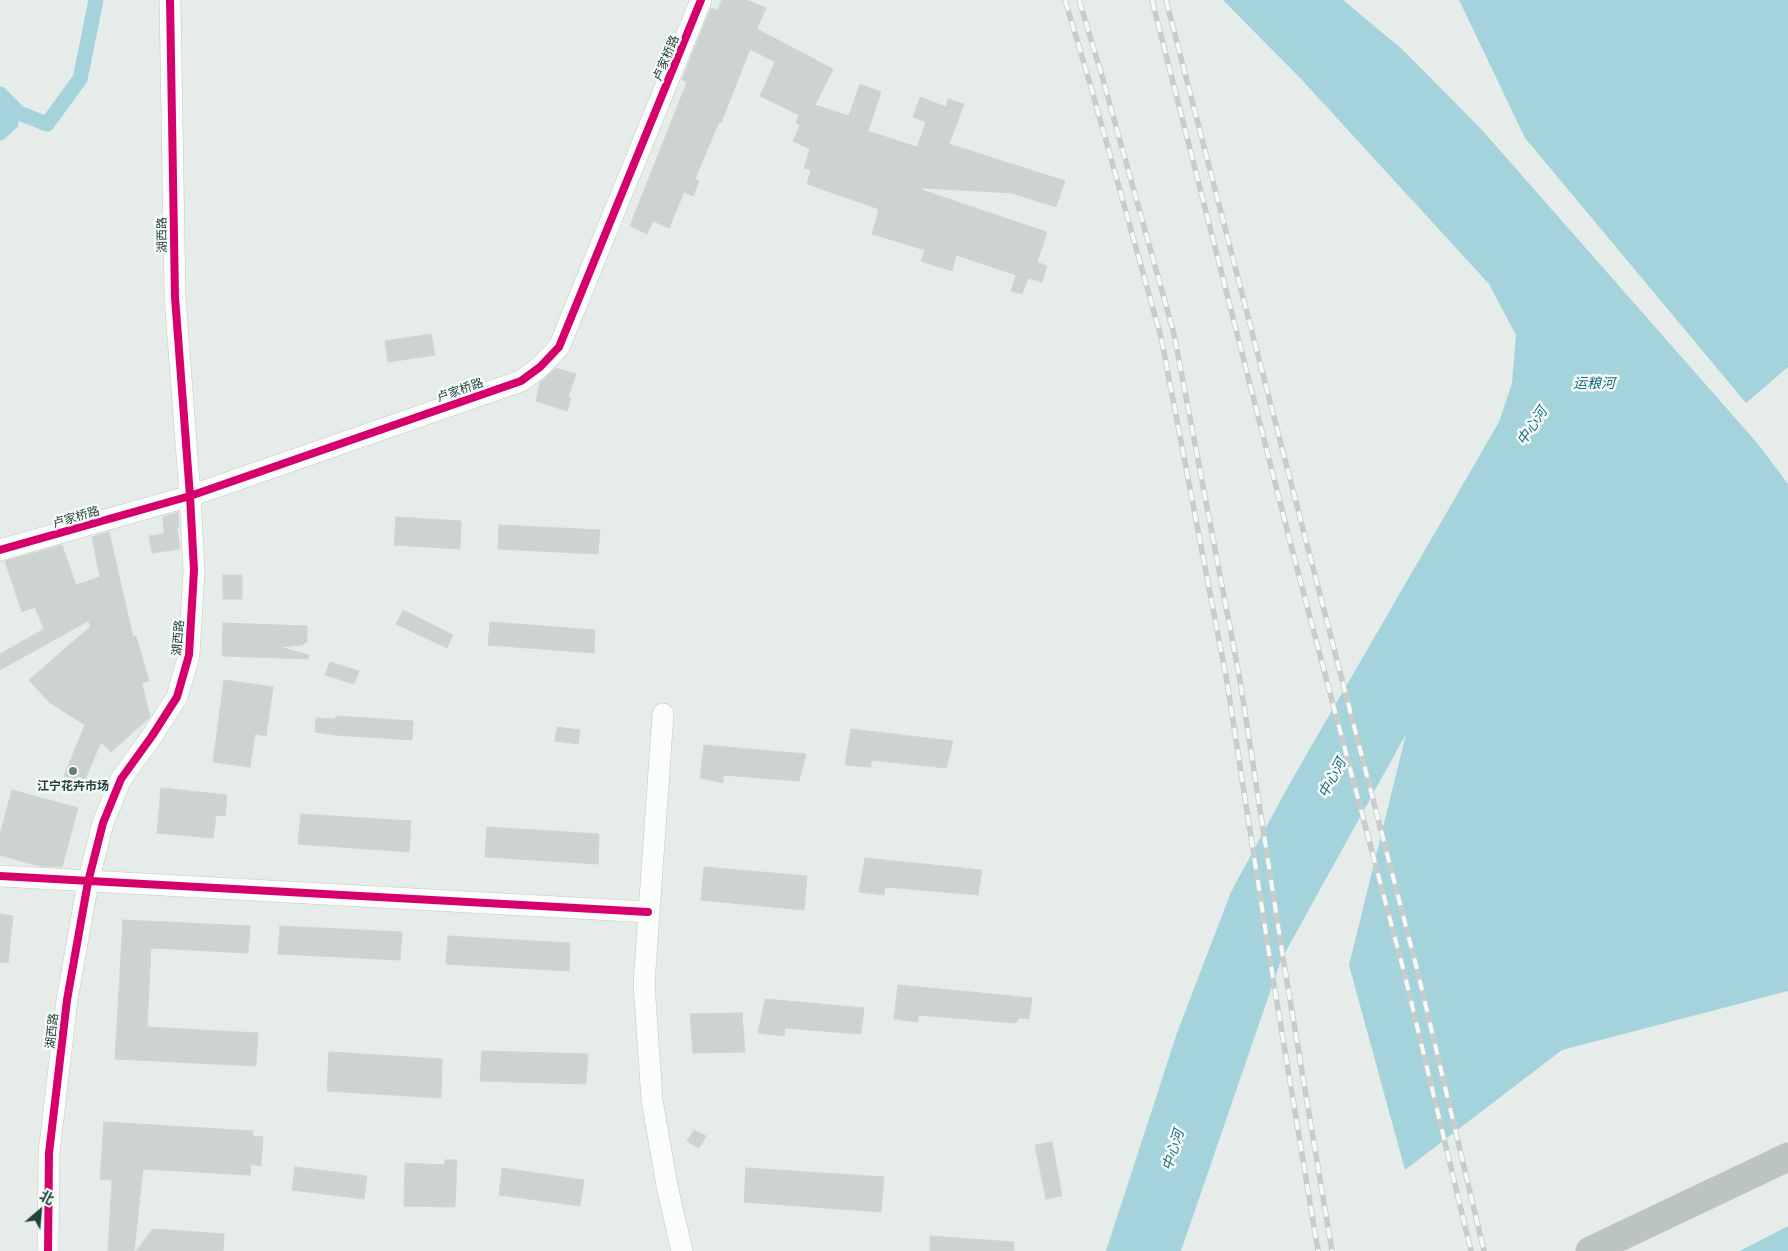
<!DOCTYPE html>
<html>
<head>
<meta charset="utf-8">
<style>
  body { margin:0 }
  #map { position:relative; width:1788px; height:1251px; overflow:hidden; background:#e6ece9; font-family:Commissioner,"Noto Sans SC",sans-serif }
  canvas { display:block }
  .north { position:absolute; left:15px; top:1186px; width:50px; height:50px; -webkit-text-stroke:4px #f5faf8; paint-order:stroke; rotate:27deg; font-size:14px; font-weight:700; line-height:20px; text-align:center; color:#22423a }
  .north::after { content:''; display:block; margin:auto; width:18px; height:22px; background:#22423a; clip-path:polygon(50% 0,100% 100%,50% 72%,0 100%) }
</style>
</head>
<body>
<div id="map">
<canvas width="1788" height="1251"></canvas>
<div class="north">北</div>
</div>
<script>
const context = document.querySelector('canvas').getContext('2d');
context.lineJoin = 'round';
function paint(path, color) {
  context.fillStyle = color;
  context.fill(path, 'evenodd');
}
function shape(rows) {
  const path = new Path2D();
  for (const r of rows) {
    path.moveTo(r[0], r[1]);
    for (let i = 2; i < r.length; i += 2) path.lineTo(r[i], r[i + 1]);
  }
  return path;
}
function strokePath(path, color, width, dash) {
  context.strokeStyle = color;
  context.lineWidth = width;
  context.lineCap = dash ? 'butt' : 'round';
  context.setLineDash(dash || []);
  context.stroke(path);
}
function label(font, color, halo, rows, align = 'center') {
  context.font = font + ' Commissioner,"Noto Sans SC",sans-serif';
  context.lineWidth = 5;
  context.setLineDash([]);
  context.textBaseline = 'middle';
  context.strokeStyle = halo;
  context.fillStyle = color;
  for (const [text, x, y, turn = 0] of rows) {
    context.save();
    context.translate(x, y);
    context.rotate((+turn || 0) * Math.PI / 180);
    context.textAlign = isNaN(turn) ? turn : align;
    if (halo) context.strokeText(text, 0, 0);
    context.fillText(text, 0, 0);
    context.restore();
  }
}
const water = shape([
  [1223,0,1343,0,1403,50,1482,130,1758,444,1788,484,1788,991,1562,1050,1405,1170,1349,965,1406,734,1281,960,1181,1251,1106,1251,1177,1033,1231,892,1290,783,1499,422,1512,383,1516,335,1489,284,1302,80],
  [1459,0,1788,0,1788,367,1746,403,1525,138],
  [1788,1226,1788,1251,1740,1251]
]);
const canal = shape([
  [0,94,19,113,47,124,80,79,96,0],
  [0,113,11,123,0,133]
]);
const building = shape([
  [722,0,747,0,766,8,757,29,833,69,815,105,849,116,860,84,881,92,868,131,917,147,926,122,913,117,920,97,946,107,948,99,964,104,949,144,1065,181,1056,207,1012,193,922,188,922,190,1047,232,1037,262,1047,266,1042,282,1028,278,1022,294,1011,291,1016,275,956,255,952,271,921,261,925,250,872,234,879,209,807,184,811,170,804,168,810,149,793,141,800,125,796,123,799,115,760,96,775,62,750,49,721,123,719,122,695,179,699,181,693,196,684,192,669,228,653,221,647,234,630,226,687,82,682,80,692,54,711,8,717,11,722,0],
  [431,334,435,355,388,362,385,341,431,334],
  [556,368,576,374,568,397,571,398,567,411,536,401,540,382,556,368],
  [178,512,179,527,177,528,180,549,152,553,149,536,164,534,163,517,178,512],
  [396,517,461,521,460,549,394,545,396,517],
  [499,525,600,530,598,554,498,549,499,525],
  [109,532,133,637,136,636,149,681,142,683,150,717,111,752,101,742,83,784,64,776,85,725,49,702,29,680,91,626,88,621,0,670,0,654,44,629,35,607,22,612,5,561,62,545,76,585,100,577,92,537,109,532],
  [223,575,242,575,242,599,223,599,223,575],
  [403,610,453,635,447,648,396,624,403,610],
  [490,622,595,630,594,653,488,645,490,622],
  [223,623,307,626,307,642,302,645,280,647,309,655,308,659,222,656,223,623],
  [330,662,359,671,354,684,325,675,330,662],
  [224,680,273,687,266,736,255,734,250,767,213,762,224,680],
  [336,716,413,721,412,740,335,735,315,732,316,718,336,719,336,716],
  [557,727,580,730,578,744,555,741,557,727],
  [851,729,953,741,946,768,871,760,871,767,845,765,851,729],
  [704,745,806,754,799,781,723,775,723,783,700,778,704,745],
  [161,788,227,795,225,816,216,815,213,838,157,833,161,788],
  [12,790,78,808,62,867,39,866,0,855,0,834,12,790],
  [301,814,411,821,409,852,298,844,301,814],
  [487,827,599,834,598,864,485,857,487,827],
  [865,858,982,870,978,895,885,887,884,895,859,892,865,858],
  [704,867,807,876,804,910,701,900,704,867],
  [0,914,13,916,8,963,0,962,0,914],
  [123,920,250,926,248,953,151,948,147,1027,258,1033,256,1066,115,1059,123,920],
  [280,926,402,932,400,960,278,954,280,926],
  [448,936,570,943,569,971,446,964,448,936],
  [898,985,1032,998,1029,1019,1019,1018,1016,1023,918,1015,918,1022,894,1019,898,985],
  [765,999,864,1008,861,1034,785,1028,784,1036,758,1033,765,999],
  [742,1013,745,1052,693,1053,690,1014,742,1013],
  [482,1051,588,1054,586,1084,480,1081,482,1051],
  [329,1052,442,1059,441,1098,327,1091,329,1052],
  [104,1122,253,1131,252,1136,263,1137,261,1166,251,1164,250,1175,143,1169,134,1251,108,1251,112,1180,100,1179,104,1122],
  [694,1130,706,1136,699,1148,687,1141,694,1130],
  [1052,1142,1062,1196,1046,1199,1035,1145,1052,1142],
  [445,1160,457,1160,455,1207,404,1206,405,1163,445,1165,445,1160],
  [295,1167,367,1176,364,1199,292,1190,295,1167],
  [502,1168,584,1180,580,1206,499,1195,502,1168],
  [746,1168,884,1177,881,1212,744,1202,746,1168],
  [153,1229,224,1234,223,1251,136,1251,153,1229],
  [930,1236,1014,1242,1014,1251,930,1251,930,1236]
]);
const minor = shape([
  [0,550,190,496,521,381,540,367,559,347,701,0],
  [663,714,644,984,652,1100,667,1186,682,1251],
  [0,876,648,912],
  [48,1251,49,1153,67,1000,88,882,103,823,121,779,152,736,177,697,189,655,194,570,190,496,175,297,170,0]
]);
const highway = shape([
  [1590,1251,1788,1157]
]);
const rail = shape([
  [1065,0,1089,80,1161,337,1227,682,1271,966,1318,1251],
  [1079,0,1102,76,1174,334,1240,680,1284,964,1332,1251],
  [1152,0,1293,553,1405,976,1471,1251],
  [1166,0,1418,973,1484,1251]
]);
const cycleway = shape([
  [0,550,190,496,521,381,540,367,559,347,701,0],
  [0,876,648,912],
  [48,1251,49,1153,67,1000,88,882,103,823,121,779,152,736,177,697,189,655,194,570,190,496,175,297,170,0]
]);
const markers = [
  [73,771,5,"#677e77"]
];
const streetNames = [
  ["卢家桥路",666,58,-67],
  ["湖西路",162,235,-91],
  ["卢家桥路",460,390,-19],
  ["卢家桥路",76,517,-16],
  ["湖西路",178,638,-85],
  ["湖西路",52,1031,-84]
];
const poiNames = [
  ["江宁花卉市场",73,786]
];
const waterNames = [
  ["运粮河",1594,383],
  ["中心河",1532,426,-56],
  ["中心河",1332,778,-62],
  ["中心河",1173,1150,-72]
];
paint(water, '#a5d3dc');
strokePath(canal, '#a5d3dc', 15);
paint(building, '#cdd3d1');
strokePath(building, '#cfd5d2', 1);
strokePath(minor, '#c3c9c7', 22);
strokePath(highway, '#c2cbc8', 29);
strokePath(minor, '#fbfcfc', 21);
strokePath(highway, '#bbc4c2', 28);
strokePath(rail, '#c7cdcb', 5.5);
strokePath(rail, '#f5faf8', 4, [11]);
strokePath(cycleway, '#d6006c', 8);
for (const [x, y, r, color] of markers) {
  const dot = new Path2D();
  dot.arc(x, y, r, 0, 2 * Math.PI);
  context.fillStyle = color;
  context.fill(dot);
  strokePath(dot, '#f5faf8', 2);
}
label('12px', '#22423a', '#f5faf8', streetNames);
label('bold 12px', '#22423a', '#f5faf8', poiNames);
label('italic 14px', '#176c82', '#f5faf8', waterNames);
</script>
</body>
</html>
